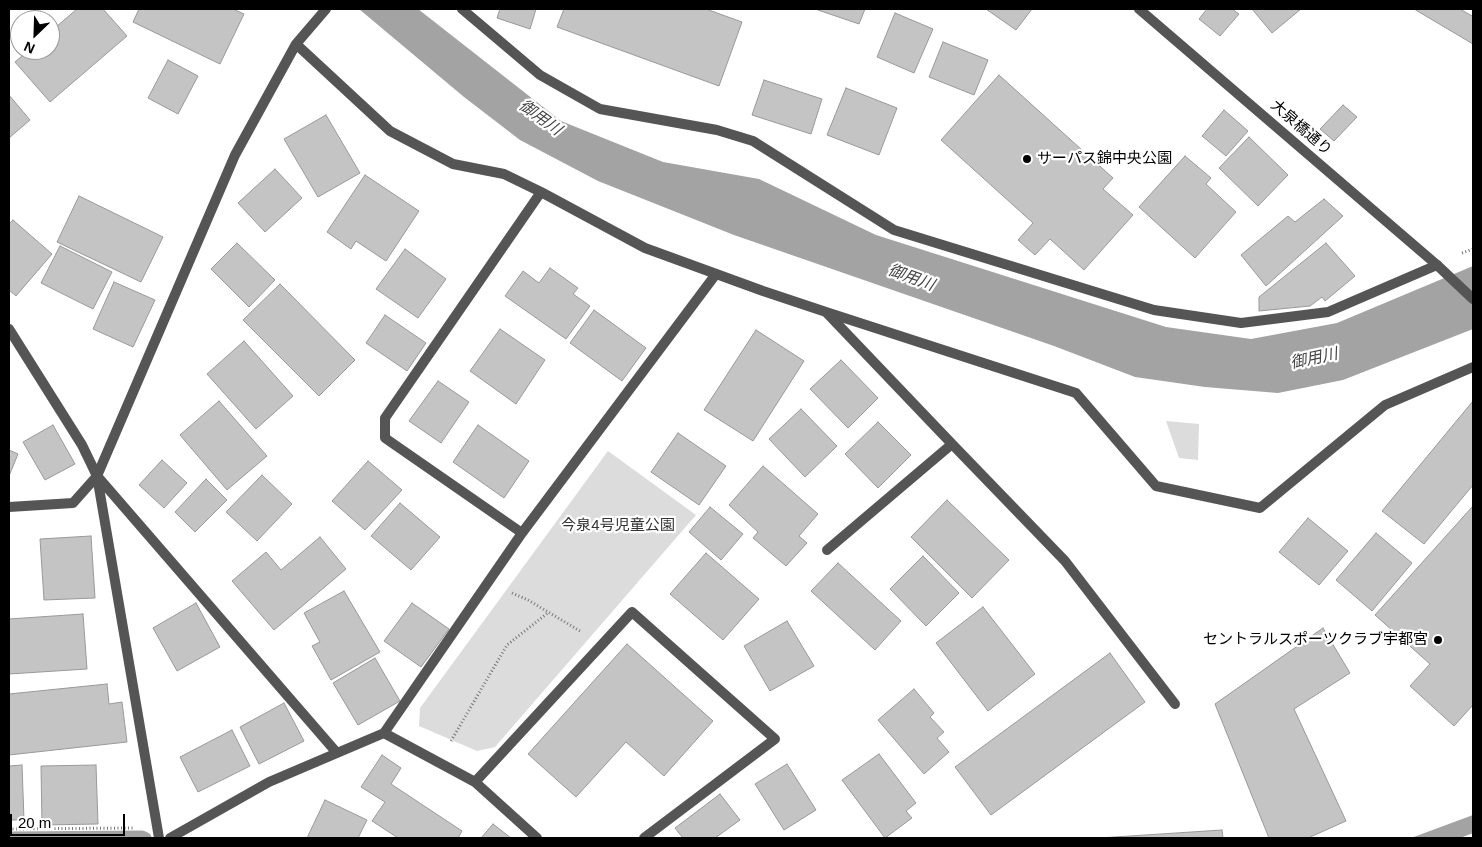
<!DOCTYPE html>
<html>
<head>
<meta charset="utf-8">
<style>
  body { margin:0 }
  #map { position:relative; width:1482px; height:847px; overflow:hidden; background:#fff; font-family:Arial,sans-serif }
  canvas { display:block }
  .frame { position:absolute; inset:0; border:10px solid #000; pointer-events:none }
  .north { position:absolute; left:10px; top:10px; width:50px; height:50px; box-sizing:border-box; background:#fff; border:1px solid #999; border-radius:50%; rotate:204deg; font-size:14px; font-weight:700; line-height:20px; text-align:center; color:#000 }
  .north::after { content:''; display:block; margin:auto; width:18px; height:22px; background:#000; clip-path:polygon(50% 0,100% 100%,50% 72%,0 100%) }
  .scale { position:absolute; left:10px; top:814px; width:115px; height:22px; box-sizing:border-box; border:2px solid #000; border-top:0; padding-left:6px; font-size:15px; line-height:18px; white-space:nowrap; color:#000; -webkit-text-stroke:4px #fff; paint-order:stroke }
</style>
</head>
<body>
<div id="map">
<canvas width="1482" height="847"></canvas>
<div class="frame"></div>
<div class="north">N</div>
<div class="scale">20 m</div>
</div>
<script>
const context = document.querySelector('canvas').getContext('2d');
context.lineJoin = 'round';
function paint(path, color) {
  context.fillStyle = color;
  context.fill(path, 'evenodd');
}
function shape(rows) {
  const path = new Path2D();
  for (const r of rows) {
    path.moveTo(r[0], r[1]);
    for (let i = 2; i < r.length; i += 2) path.lineTo(r[i], r[i + 1]);
  }
  return path;
}
function strokePath(path, color, width, dash) {
  context.strokeStyle = color;
  context.lineWidth = width;
  context.lineCap = dash ? 'butt' : 'round';
  context.setLineDash(dash || []);
  context.stroke(path);
}
function label(font, color, halo, rows, align = 'center') {
  context.font = font + ' Arial,"Noto Sans JP",sans-serif';
  context.lineWidth = 4.5;
  context.setLineDash([]);
  context.textBaseline = 'middle';
  context.strokeStyle = halo;
  context.fillStyle = color;
  for (const [text, x, y, turn = 0] of rows) {
    context.save();
    context.translate(x, y);
    context.rotate((+turn || 0) * Math.PI / 180);
    context.textAlign = isNaN(turn) ? turn : align;
    if (halo) context.strokeText(text, 0, 0);
    context.fillText(text, 0, 0);
    context.restore();
  }
}
const green = shape([
  [1166,421,1199,424,1198,460,1179,458],
  [608,451,696,515,495,747,477,751,419,726,420,708]
]);
const water = shape([
  [359,9,418,9,561,121,663,162,759,179,876,235,1166,327,1251,339,1337,323,1473,266,1473,329,1343,380,1278,393,1205,387,1135,377,1054,346,734,235,598,181,520,140,464,97],
  [1473,815,1473,833,1460,838,1411,838]
]);
const stream = shape([
  [9,837,142,836,146,838]
]);
const building = shape([
  [77,9,103,9,127,36,50,102,15,62,29,50,50,50,50,32,77,9],
  [139,9,233,9,244,14,220,64,133,22,139,9],
  [500,9,536,9,530,29,497,18,500,9],
  [564,9,706,9,742,22,719,86,557,27,564,9],
  [815,9,865,9,859,24,815,9],
  [986,9,1032,9,1016,30,986,9],
  [1207,9,1232,9,1239,14,1220,36,1199,19,1207,9],
  [1252,9,1301,9,1272,33,1252,9],
  [1414,9,1460,9,1472,16,1473,14,1473,44,1414,9],
  [895,13,933,29,914,73,877,57,895,13],
  [943,42,988,60,974,95,929,77,943,42],
  [168,60,198,76,178,114,148,98,168,60],
  [999,75,1113,178,1103,189,1133,215,1084,270,1050,239,1035,255,1018,240,1033,223,941,140,999,75],
  [764,80,822,99,811,134,752,115,764,80],
  [846,88,897,108,879,155,827,135,846,88],
  [9,95,30,120,9,138,9,95],
  [1343,105,1357,117,1334,141,1320,129,1343,105],
  [1224,110,1248,131,1226,156,1202,136,1224,110],
  [326,115,360,173,318,197,284,139,326,115],
  [1249,137,1288,175,1258,206,1219,168,1249,137],
  [1185,156,1211,178,1206,184,1236,212,1195,258,1139,207,1185,156],
  [275,169,302,198,265,232,238,203,275,169],
  [365,175,419,211,386,261,356,241,351,249,327,232,365,175],
  [79,196,163,237,141,282,57,242,79,196],
  [1324,199,1343,216,1266,286,1241,255,1288,216,1295,222,1324,199],
  [13,220,52,254,16,296,9,290,9,224,13,220],
  [237,243,275,280,249,307,211,269,237,243],
  [1326,243,1355,276,1325,301,1322,297,1310,306,1259,311,1259,297,1326,243],
  [60,246,112,272,93,309,41,283,60,246],
  [405,249,446,279,418,318,376,289,405,249],
  [550,268,578,288,573,294,590,306,566,339,505,296,523,271,539,283,550,268],
  [114,282,155,300,133,347,93,329,114,282],
  [280,284,355,360,319,396,243,320,280,284],
  [594,310,646,348,622,381,570,343,594,310],
  [385,315,426,343,407,371,366,343,385,315],
  [500,329,545,360,516,404,470,371,500,329],
  [756,330,804,361,753,441,704,410,756,330],
  [244,341,293,396,256,429,207,374,244,341],
  [841,360,878,398,848,428,810,389,841,360],
  [438,381,469,402,441,443,409,421,438,381],
  [219,401,267,456,227,490,180,435,219,401],
  [1473,401,1473,485,1424,544,1382,511,1473,401],
  [801,409,837,446,805,477,769,439,801,409],
  [878,422,911,455,878,488,845,454,878,422],
  [53,425,75,464,45,480,23,442,53,425],
  [478,425,529,461,504,498,453,462,478,425],
  [678,433,726,466,699,505,651,472,678,433],
  [9,450,18,454,9,476,9,450],
  [162,460,187,483,164,508,139,485,162,460],
  [368,461,402,490,365,530,332,501,368,461],
  [763,466,818,514,799,536,807,543,786,566,753,538,758,532,729,505,763,466],
  [262,475,292,504,257,541,226,512,262,475],
  [206,479,227,500,195,532,175,512,206,479],
  [947,500,1009,560,972,598,911,537,947,500],
  [400,503,440,537,411,570,371,536,400,503],
  [1473,506,1473,705,1454,726,1410,686,1430,664,1375,615,1473,506],
  [710,507,743,534,721,560,689,532,710,507],
  [1308,518,1348,551,1319,585,1279,552,1308,518],
  [1376,533,1412,563,1372,611,1336,580,1376,533],
  [91,536,95,598,44,600,40,539,91,536],
  [320,537,346,569,274,630,232,581,266,552,281,570,320,537],
  [706,553,759,599,723,640,670,594,706,553],
  [923,556,959,593,926,626,890,589,923,556],
  [838,563,901,621,875,650,811,591,838,563],
  [344,591,380,652,331,680,312,646,320,642,304,613,344,591],
  [196,603,220,647,177,671,153,628,196,603],
  [412,603,449,629,421,667,384,641,412,603],
  [983,607,1035,674,988,711,936,643,983,607],
  [83,614,87,669,9,674,9,619,83,614],
  [787,621,814,666,770,691,744,646,787,621],
  [1323,628,1350,673,1294,709,1346,821,1308,838,1269,838,1215,704,1323,628],
  [627,644,713,721,664,776,626,742,576,797,528,754,627,644],
  [1110,653,1145,702,991,815,955,767,1110,653],
  [375,658,400,701,358,725,333,683,375,658],
  [107,684,109,704,122,702,127,742,9,755,9,694,107,684],
  [914,689,934,713,930,717,944,732,937,738,949,752,924,774,878,720,914,689],
  [284,703,304,741,259,764,240,727,284,703],
  [232,730,250,766,198,792,180,757,232,730],
  [879,754,916,803,906,811,912,818,885,838,842,780,879,754],
  [382,755,401,768,391,784,462,831,458,838,398,838,372,821,385,802,361,787,382,755],
  [787,764,816,810,784,830,755,784,787,764],
  [22,765,24,820,9,820,9,766,22,765],
  [96,765,98,824,42,825,41,766,96,765],
  [720,794,740,820,715,838,683,838,675,828,720,794],
  [325,800,367,820,358,838,307,838,325,800],
  [493,824,511,838,481,838,493,824],
  [1222,830,1223,838,1099,838,1222,830]
]);
const path = shape([
  [1462,253,1473,249],
  [512,593,528,600,580,631],
  [451,741,507,645,549,612],
  [9,829,133,828]
]);
const service = shape([
  [462,9,540,75,600,109,717,130,753,141,894,230,1154,310,1241,323,1328,312,1437,265]
]);
const minor = shape([
  [326,9,296,44,390,131,453,164,504,174,541,192,385,418,385,438,522,533],
  [541,192,645,248,763,291,826,312,952,444,827,550],
  [826,312,1076,393,1156,486,1260,508,1385,405,1473,367],
  [9,329,82,445,97,476,159,838],
  [952,444,1065,561,1175,704],
  [98,477,337,753],
  [9,507,73,503,97,476,235,155,296,44],
  [384,733,475,782,537,838],
  [475,782,632,612,775,739,644,838],
  [170,838,269,782,384,733,522,533,716,274]
]);
const tertiary = shape([
  [1139,9,1437,265,1473,299]
]);
const markers = [
  [1027,159,5,"#000"],
  [1438,640,5,"#000"]
];
const streetNames = [
  ["大泉橋通り",1301,128,41]
];
const poiNames = [
  ["サーパス錦中央公園",1037,159],
  ["セントラルスポーツクラブ宇都宮",1428,640,"right"]
];
const parkNames = [
  ["今泉4号児童公園",618,526]
];
const waterNames = [
  ["御用川",540,118,36],
  ["御用川",911,278,20],
  ["御用川",1314,359,-12]
];
paint(green, '#dcdcdc');
paint(water, '#a3a3a3');
strokePath(stream, '#a3a3a3', 11);
paint(building, '#c4c4c4');
strokePath(building, '#999', 1);
strokePath(path, '#777', 3, [1, 2.5]);
strokePath(service, '#555', 10);
strokePath(minor, '#555', 10);
strokePath(tertiary, '#555', 10);
for (const [x, y, r, color] of markers) {
  const dot = new Path2D();
  dot.arc(x, y, r, 0, 2 * Math.PI);
  context.fillStyle = color;
  context.fill(dot);
  strokePath(dot, '#fff', 2);
}
label('15px', '#000', '#fff', streetNames);
label('15px', '#000', '#fff', poiNames, 'left');
label('15px', '#333', '#fff', parkNames);
label('italic 16px', '#444', '#fff', waterNames);
</script>
</body>
</html>
